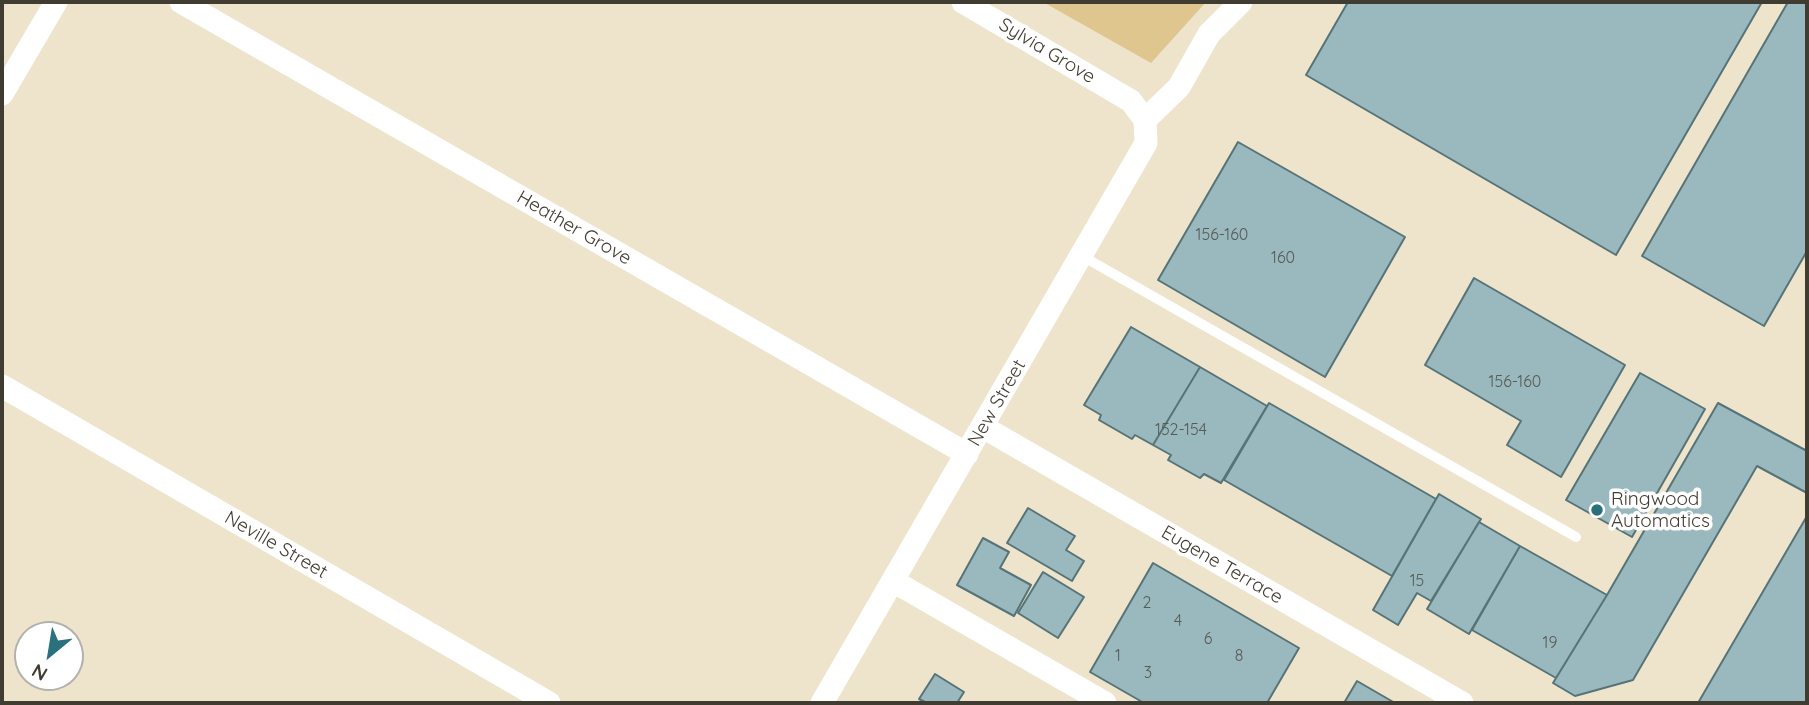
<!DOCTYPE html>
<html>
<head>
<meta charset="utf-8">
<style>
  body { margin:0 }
  #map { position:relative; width:1809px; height:705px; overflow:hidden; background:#eee3cb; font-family:Quicksand,sans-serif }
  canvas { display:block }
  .frame { position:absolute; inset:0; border:4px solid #413c32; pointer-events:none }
  .north { position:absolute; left:14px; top:621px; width:70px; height:70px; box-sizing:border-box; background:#fff; border:2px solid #b3b1ad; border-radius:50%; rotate:210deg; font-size:19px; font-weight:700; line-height:28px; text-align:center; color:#413c32 }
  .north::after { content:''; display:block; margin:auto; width:24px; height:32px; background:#29717c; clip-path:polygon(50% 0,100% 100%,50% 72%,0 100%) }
</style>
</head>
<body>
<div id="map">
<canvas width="1809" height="705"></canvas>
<div class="frame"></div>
<div class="north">N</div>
</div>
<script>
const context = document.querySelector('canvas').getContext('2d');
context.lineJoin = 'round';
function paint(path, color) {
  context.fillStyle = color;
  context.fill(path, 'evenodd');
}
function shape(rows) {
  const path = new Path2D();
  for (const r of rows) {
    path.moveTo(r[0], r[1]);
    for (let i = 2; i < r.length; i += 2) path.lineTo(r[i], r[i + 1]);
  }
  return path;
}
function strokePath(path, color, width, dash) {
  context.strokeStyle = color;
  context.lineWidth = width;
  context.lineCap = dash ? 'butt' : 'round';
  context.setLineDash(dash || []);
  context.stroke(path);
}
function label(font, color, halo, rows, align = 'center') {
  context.font = font + ' Quicksand,sans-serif';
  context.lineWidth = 7;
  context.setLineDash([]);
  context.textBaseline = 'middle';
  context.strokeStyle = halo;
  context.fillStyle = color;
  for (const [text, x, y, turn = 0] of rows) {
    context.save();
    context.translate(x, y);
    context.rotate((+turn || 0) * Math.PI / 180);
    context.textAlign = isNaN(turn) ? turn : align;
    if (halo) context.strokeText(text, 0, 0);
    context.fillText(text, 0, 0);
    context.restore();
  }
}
const green = shape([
  [1043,2,1206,2,1151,63]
]);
const building = shape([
  [1348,2,1762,2,1616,255,1306,75,1348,2],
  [1788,2,1807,2,1807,251,1764,326,1642,256,1788,2],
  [1238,142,1405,237,1325,377,1158,280,1238,142],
  [1474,278,1625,365,1561,477,1507,445,1521,421,1425,365,1474,278],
  [1131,327,1200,367,1153,445,1135,435,1132,439,1099,420,1101,415,1084,405,1131,327],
  [1200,367,1267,406,1221,483,1204,474,1200,478,1168,460,1171,455,1153,445,1200,367],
  [1640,373,1705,409,1632,537,1566,500,1640,373],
  [1269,403,1436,499,1392,576,1224,480,1269,403],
  [1718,403,1807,451,1807,493,1757,466,1633,680,1575,696,1553,683,1607,595,1718,403],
  [1439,494,1481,519,1431,601,1417,593,1398,625,1373,610,1439,494],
  [1028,508,1075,536,1066,550,1084,561,1072,581,1007,543,1028,508],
  [1807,516,1807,703,1698,703,1807,516],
  [1479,522,1520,546,1469,634,1427,609,1479,522],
  [983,538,1009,552,1000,568,1031,585,1014,616,957,585,983,538],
  [1520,546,1607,595,1556,678,1472,630,1520,546],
  [1153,563,1299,648,1267,703,1144,703,1090,672,1153,563],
  [1043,572,1084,597,1058,638,1018,613,1043,572],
  [935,674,964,692,957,703,927,703,919,699,935,674],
  [1357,681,1395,703,1344,703,1357,681]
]);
const lane = shape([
  [1082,256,1576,537]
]);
const street = shape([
  [181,2,967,454],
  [2,94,56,2],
  [1145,120,1179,87,1209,34,1241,2],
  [2,386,549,703],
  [983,427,1462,703],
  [893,581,1105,703],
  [822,703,1146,143,1145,120,1131,101,963,2]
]);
const markers = [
  [1597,510,7,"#29717c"]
];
const numberNames = [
  ["156-160",1222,235],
  ["160",1283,258],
  ["156-160",1515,382],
  ["152-154",1181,430],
  ["15",1417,581],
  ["2",1147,603],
  ["4",1178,621],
  ["6",1208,639],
  ["19",1550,643],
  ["1",1118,656],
  ["8",1239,656],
  ["3",1148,673]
];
const streetNames = [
  ["Sylvia Grove",1047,51,31],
  ["Heather Grove",574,228,30],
  ["New Street",997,403,-60],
  ["Neville Street",276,545,30],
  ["Eugene Terrace",1222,565,30]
];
const poiNames = [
  ["Ringwood",1611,499],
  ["Automatics",1611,521]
];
paint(green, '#dfc58e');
paint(building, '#9ab9be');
strokePath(building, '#567478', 2);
strokePath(lane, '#fff', 10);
strokePath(street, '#fff', 23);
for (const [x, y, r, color] of markers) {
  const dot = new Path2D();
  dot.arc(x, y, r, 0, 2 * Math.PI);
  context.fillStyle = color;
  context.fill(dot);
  strokePath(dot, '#fff', 2.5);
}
label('16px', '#575b55', null, numberNames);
label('19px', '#413c32', '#fff', streetNames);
label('19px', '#413c32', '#fff', poiNames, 'left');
</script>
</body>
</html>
